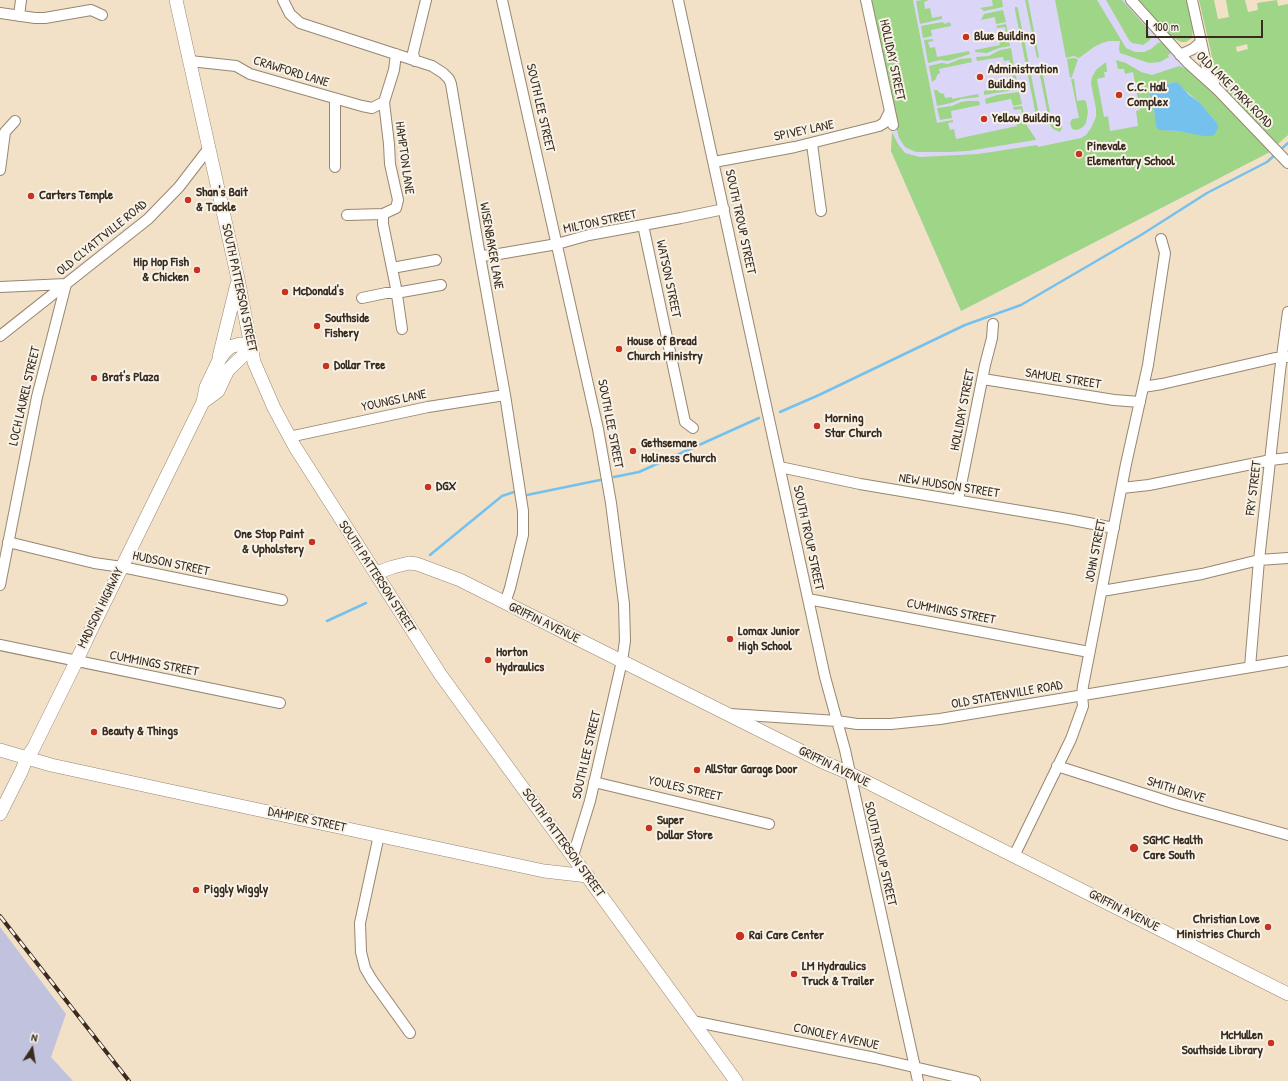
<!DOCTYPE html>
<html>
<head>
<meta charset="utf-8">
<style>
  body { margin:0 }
  #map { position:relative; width:1288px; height:1081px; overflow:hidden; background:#f3e1c7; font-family:"Patrick Hand",sans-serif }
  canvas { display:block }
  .north { position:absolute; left:12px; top:1029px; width:40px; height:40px; -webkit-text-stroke:3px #f7f3e8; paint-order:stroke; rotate:12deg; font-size:11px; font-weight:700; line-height:16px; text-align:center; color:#3b2a1e }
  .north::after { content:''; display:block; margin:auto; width:14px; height:18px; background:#3b2a1e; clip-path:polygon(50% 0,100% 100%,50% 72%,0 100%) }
  .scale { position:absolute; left:1146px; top:20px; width:117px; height:18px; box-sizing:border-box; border:2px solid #3b2a1e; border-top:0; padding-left:5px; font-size:12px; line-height:14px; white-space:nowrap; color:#3b2a1e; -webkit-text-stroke:3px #f7f3e8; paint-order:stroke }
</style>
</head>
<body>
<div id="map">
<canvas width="1288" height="1081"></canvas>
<div class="north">N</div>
<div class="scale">100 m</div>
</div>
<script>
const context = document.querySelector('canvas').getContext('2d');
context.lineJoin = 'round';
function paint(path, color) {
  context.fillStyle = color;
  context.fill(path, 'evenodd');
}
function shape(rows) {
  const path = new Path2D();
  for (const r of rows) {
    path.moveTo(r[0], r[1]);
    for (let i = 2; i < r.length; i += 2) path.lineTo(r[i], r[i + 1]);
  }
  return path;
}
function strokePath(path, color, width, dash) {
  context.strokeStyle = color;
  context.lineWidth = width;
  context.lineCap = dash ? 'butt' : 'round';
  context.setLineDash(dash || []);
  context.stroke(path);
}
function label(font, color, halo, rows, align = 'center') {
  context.font = font + ' "Patrick Hand",sans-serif';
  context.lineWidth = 4;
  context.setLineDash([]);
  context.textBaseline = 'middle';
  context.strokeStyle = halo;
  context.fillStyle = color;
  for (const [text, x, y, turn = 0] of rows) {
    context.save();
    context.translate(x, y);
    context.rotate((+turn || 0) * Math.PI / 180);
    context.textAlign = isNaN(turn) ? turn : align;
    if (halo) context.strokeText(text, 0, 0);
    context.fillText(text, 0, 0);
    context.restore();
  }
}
const built = shape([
  [871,0,1125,0,1174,52,1270,152,961,311,891,151,893,125]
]);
const industrial = shape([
  [0,927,66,1014,51,1057,73,1081,0,1081]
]);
const green = shape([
  [871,0,913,0,937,123,953,120,953,122,948,123,950,130,954,129,956,139,1017,126,1015,116,1022,115,1021,109,1014,110,1013,107,1022,106,1027,126,1036,139,1035,140,968,151,948,152,916,152,909,149,905,147,899,138,895,122],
  [923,0,929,0,924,2,925,9,930,8,932,18,942,16,942,19,920,24,916,1],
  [992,0,1002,0,1003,7,984,11,980,8,993,6],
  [1025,0,1028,0,1039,57,1037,58],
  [1055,0,1097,0,1126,48,1135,52,1144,52,1151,49,1158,43,1161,42,1171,53,1168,55,1169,57,1160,62,1149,63,1120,53,1119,49,1120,41,1109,41,1102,43,1094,47,1079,58,1074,56,1066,58],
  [1106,0,1122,0,1148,29,1149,36,1151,38,1150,40,1143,45,1132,43,1129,40],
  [1136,0,1187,0,1193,29,1192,38,1186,42,1181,42,1173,38],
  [1199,0,1214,0,1218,19,1229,17,1226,0,1245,0,1248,12,1258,10,1257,3,1277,0,1278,6,1288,4,1288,135,1278,144,1227,92,1218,78,1215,70],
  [1247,44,1248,49,1237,52,1236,47],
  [1015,7,1017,7,1018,9,1039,115,1038,117,1036,116,1015,10],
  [1003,10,1006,22,996,24,995,17,981,20,984,14],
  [943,22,944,24,950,22,951,26,931,30,932,36,923,38,921,26],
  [1006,24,1010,46,999,48,987,53,975,52,975,50,1000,45,998,35,1006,33,1005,27,997,28,996,26],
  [933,39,933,41,928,42,930,48,935,47,937,57,969,51,970,54,948,61,940,60,928,63,924,40],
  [1011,48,1014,67,1011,67,1009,60,1004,61,1003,57,977,61,976,57,989,56,1000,50],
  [971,58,972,62,939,69,940,73,937,75,936,79,932,82,929,66,942,63,948,64,960,59],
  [1074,58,1078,59,1072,77,1070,78,1067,59],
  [1116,60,1126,63,1141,72,1152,75,1179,66,1189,70,1202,79,1242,123,1270,152,961,311,891,151,892,132,898,144,905,153,920,157,978,154,1037,145,1038,147,1081,138,1086,135,1091,128,1096,117,1096,109,1091,83,1092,77,1096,70,1106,62,1107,72,1104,72,1105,77,1097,79,1104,117,1108,116,1110,131,1138,126,1136,111,1140,110,1133,72,1125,74,1124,69,1118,69],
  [1175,82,1199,102,1217,123,1210,136,1178,131,1163,130,1155,118,1153,102,1150,95,1156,87],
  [1042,70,1052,123,1058,122,1062,124,1062,128,1060,132,1053,129,1050,125,1039,71],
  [1012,73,1015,73,1019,89,984,95,984,91,1008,86,1007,83,1014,81],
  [1071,79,1074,79,1077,101,1083,100,1086,101,1088,112,1086,123,1083,127,1077,130,1072,129,1070,123,1072,119,1079,118],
  [934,90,937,90,940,93,944,94,945,98,952,97,952,99,978,94,979,97,961,99,951,103,937,106],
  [1019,92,1022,104,1013,106,1011,99,986,104,985,99,997,95],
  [968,101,979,101,980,105,951,111,952,118,940,120,937,108,952,106,961,102]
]);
const water = shape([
  [1175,82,1178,83,1189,95,1199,102,1217,123,1218,128,1214,135,1210,136,1204,136,1178,131,1159,130,1156,126,1153,102,1150,95,1150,91,1153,88]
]);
const stream = shape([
  [1280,150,1288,143],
  [780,412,819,395,965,325,1021,305,1141,235,1207,193,1267,162,1277,153],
  [614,477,639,472,759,418],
  [527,495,600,480],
  [430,555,502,496,514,492],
  [327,621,366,603]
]);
const minor = shape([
  [283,0,290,14,300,23,432,66,443,73,449,79,451,84,480,256,505,395,523,511,523,535,510,588,505,603],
  [502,0,598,429,611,503,624,604,625,641,622,661,590,801,573,856],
  [678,0,825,677,845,750,918,1081],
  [866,0,893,125],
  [1131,0,1187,62,1218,90,1288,163],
  [1192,0,1208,73,1214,83],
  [0,13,35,18,45,18,91,10,102,15],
  [19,16,21,0],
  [1180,55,1193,49,1201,42],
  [190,61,236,66,250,74,362,106,372,108,384,102],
  [415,61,413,53,426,0],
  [812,144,821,211],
  [714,162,795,147,879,126,884,123,890,111],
  [335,167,335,99],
  [0,170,5,132,15,121],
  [383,214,383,224,396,288,402,329],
  [347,215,383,214,396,208,398,200,390,164,389,144,384,102,394,70,396,54],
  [643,225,685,422,693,428],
  [480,256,493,255,557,244,589,235,681,218,724,209],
  [392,268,436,260],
  [0,287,66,284,37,397,0,585],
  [362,298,386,293,396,293,441,285],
  [0,336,148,219,179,187,209,148],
  [983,379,1114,400,1140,402],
  [1143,387,1162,384,1275,358,1288,357],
  [289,437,428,407,505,395],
  [780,467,860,484,1068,519,1114,528],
  [1122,488,1149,485,1271,460,1288,458],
  [958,500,985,365,992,338,993,324],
  [8,542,94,563,122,567,282,600],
  [1102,591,1202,574,1259,560,1288,558],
  [808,599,1089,652],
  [0,645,280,703],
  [1250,667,1259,560,1280,371,1288,312],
  [730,714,837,721,857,724,891,724,940,719,1288,661],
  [1057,766,1176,804,1288,835],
  [594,782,769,824],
  [379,835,360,923,361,952,365,968,372,980,410,1033],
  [1014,856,1071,739,1083,706,1082,695,1083,686,1126,464,1148,365,1165,253,1161,239],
  [692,1021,875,1058,975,1081]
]);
const major = shape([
  [176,0,238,279,254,362,274,408,295,447,440,674,736,1081],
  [219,357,237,284],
  [203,402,218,391,228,370,252,347],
  [376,573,393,567,409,563,417,564,460,580,823,762,849,773,1288,994],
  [0,750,51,765,166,790,544,871,588,876],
  [0,814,22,770,27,757,33,749,76,662,91,630,203,402,206,387,218,362,224,353,230,347,240,344,252,347]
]);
const rail = shape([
  [0,916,129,1081]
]);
const markers = [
  [966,37,4,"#c8321e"],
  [980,77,4,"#c8321e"],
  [1119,95,4,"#c8321e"],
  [984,119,4,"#c8321e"],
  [1079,154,4,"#c8321e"],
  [31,196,4,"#c8321e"],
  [188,200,4,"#c8321e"],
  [197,270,4,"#c8321e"],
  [285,292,4,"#c8321e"],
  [317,326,4,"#c8321e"],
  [619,349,4,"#c8321e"],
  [326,366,4,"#c8321e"],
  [94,378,4,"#c8321e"],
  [817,426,4,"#c8321e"],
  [633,451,4,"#c8321e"],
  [428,487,4,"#c8321e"],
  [312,542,4,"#c8321e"],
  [730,639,4,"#c8321e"],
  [488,660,4,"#c8321e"],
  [94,732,4,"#c8321e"],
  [697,770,4,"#c8321e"],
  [649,828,4,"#c8321e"],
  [1134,848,5,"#c8321e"],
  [196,890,4,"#c8321e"],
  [1268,927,4,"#c8321e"],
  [740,936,5,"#c8321e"],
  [794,974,4,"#c8321e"],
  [1271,1043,4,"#c8321e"]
];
const poiNames = [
  ["Blue Building",974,37],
  ["Administration",988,70],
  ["Building",988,85],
  ["C.C. Hall",1127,88],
  ["Complex",1127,103],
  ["Yellow Building",992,119],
  ["Pinevale",1087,147],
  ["Elementary School",1087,162],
  ["Shan's Bait",196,193],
  ["& Tackle",196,208],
  ["Carters Temple",39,196],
  ["Hip Hop Fish",189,263,"right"],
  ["& Chicken",189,278,"right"],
  ["McDonald's",293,292],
  ["Southside",325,319],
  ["Fishery",325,334],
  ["House of Bread",627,342],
  ["Church Ministry",627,357],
  ["Dollar Tree",334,366],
  ["Brat's Plaza",102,378],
  ["Morning",825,419],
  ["Star Church",825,434],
  ["Gethsemane",641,444],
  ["Holiness Church",641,459],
  ["DGX",436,487],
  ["One Stop Paint",304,535,"right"],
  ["& Upholstery",304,550,"right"],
  ["Lomax Junior",738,632],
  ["High School",738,647],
  ["Horton",496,653],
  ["Hydraulics",496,668],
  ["Beauty & Things",102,732],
  ["AllStar Garage Door",705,770],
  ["Super",657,821],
  ["Dollar Store",657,836],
  ["SGMC Health",1143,841],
  ["Care South",1143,856],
  ["Piggly Wiggly",204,890],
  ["Christian Love",1260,920,"right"],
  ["Ministries Church",1260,935,"right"],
  ["Rai Care Center",749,936],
  ["LM Hydraulics",802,967],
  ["Truck & Trailer",802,982],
  ["McMullen",1263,1036,"right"],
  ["Southside Library",1263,1051,"right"]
];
const streetNames = [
  ["HOLLIDAY STREET",892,60,78],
  ["CRAWFORD LANE",291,72,17],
  ["OLD LAKE PARK ROAD",1234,90,45],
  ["SOUTH LEE STREET",540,108,77],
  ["SPIVEY LANE",804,131,-12],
  ["HAMPTON LANE",404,158,82],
  ["MILTON STREET",600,222,-12],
  ["SOUTH TROUP STREET",740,222,78],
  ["OLD CLYATTVILLE ROAD",102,238,-39],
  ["WISENBAKER LANE",491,246,80],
  ["WATSON STREET",668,279,78],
  ["SOUTH PATTERSON STREET",239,288,78],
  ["SAMUEL STREET",1063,379,9],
  ["LOCH LAUREL STREET",25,396,-77],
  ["YOUNGS LANE",394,401,-12],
  ["HOLLIDAY STREET",963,410,-79],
  ["SOUTH LEE STREET",610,424,79],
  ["NEW HUDSON STREET",949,486,9],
  ["FRY STREET",1254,488,-83],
  ["SOUTH TROUP STREET",808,538,78],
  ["JOHN STREET",1096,551,-79],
  ["HUDSON STREET",171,564,12],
  ["SOUTH PATTERSON STREET",377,577,57],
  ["MADISON HIGHWAY",101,608,-64],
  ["CUMMINGS STREET",951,612,11],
  ["GRIFFIN AVENUE",544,623,26],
  ["CUMMINGS STREET",154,664,11],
  ["OLD STATENVILLE ROAD",1007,695,-10],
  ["SOUTH LEE STREET",587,755,-77],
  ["GRIFFIN AVENUE",834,767,26],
  ["YOULES STREET",685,789,13],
  ["SMITH DRIVE",1176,790,17],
  ["DAMPIER STREET",307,820,12],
  ["SOUTH PATTERSON STREET",563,843,54],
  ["SOUTH TROUP STREET",880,854,77],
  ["GRIFFIN AVENUE",1124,911,27],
  ["CONOLEY AVENUE",836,1037,12]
];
paint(built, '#dbd6f7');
paint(industrial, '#c1c2dd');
paint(green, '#9ed586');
paint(water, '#74c1ee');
strokePath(stream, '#74c1ee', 2.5);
strokePath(minor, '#978672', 12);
strokePath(major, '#978672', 14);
strokePath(minor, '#fff', 10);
strokePath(major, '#fff', 13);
strokePath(rail, '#3b2a1e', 4);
strokePath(rail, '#f7f3e8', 2.5, [8]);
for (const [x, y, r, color] of markers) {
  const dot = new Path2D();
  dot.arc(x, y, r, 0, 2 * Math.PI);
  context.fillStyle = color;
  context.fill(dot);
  strokePath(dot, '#f7f3e8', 1.5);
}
label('bold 13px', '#3b2a1e', '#f7f3e8', poiNames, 'left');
label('13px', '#3b2a1e', '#f7f3e8', streetNames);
</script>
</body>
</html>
